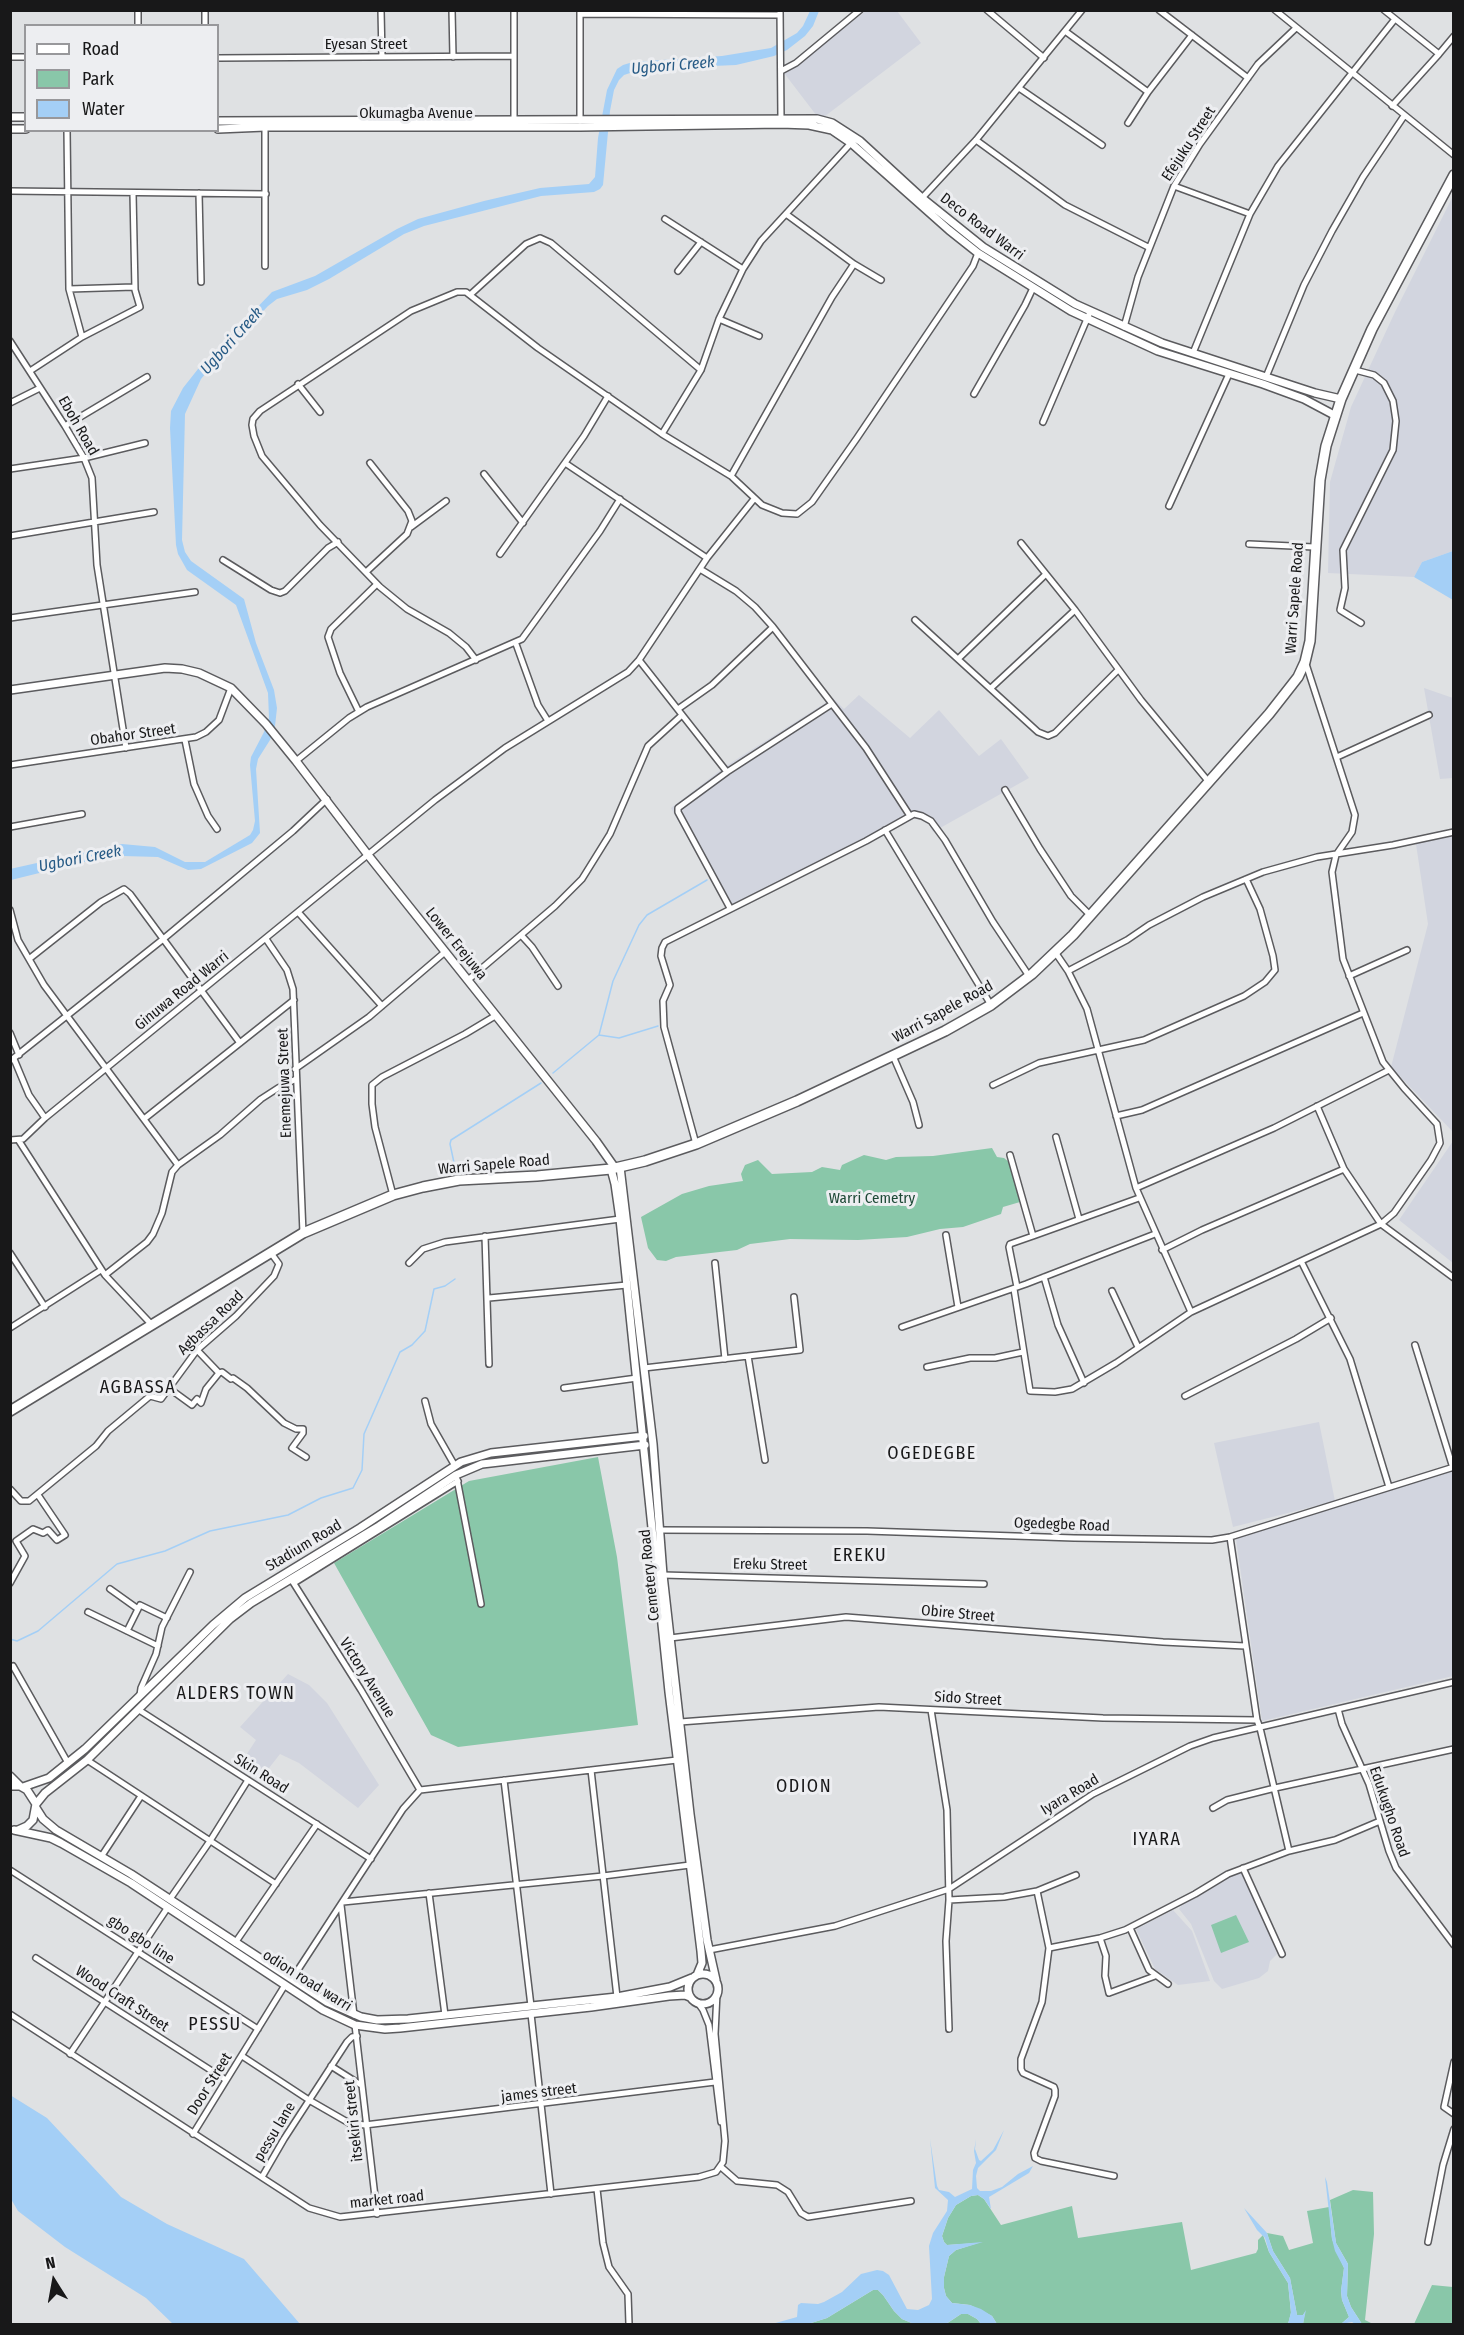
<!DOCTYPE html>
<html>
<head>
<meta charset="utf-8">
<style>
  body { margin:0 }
  #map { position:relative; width:1464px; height:2335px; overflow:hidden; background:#dfe1e3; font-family:"Fira Sans Condensed",sans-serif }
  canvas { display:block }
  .frame { position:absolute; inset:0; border:12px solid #181819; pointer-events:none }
  .legend { position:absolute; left:24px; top:24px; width:195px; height:108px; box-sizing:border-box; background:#edeef1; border:2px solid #98989b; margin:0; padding:8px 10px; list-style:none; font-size:18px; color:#181819 }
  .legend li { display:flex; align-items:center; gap:12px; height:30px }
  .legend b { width:30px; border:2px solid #98989b }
  .north { position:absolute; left:24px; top:2251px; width:60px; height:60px; -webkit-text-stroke:4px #edeef1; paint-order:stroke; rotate:349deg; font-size:16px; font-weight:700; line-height:24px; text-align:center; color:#181819 }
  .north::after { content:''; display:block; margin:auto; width:21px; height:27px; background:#181819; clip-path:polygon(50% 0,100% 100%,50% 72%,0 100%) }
</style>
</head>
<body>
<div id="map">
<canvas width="1464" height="2335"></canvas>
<div class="frame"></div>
<ul class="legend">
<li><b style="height:8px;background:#fff"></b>Road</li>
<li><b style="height:16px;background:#89c7a9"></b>Park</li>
<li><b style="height:16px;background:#a4cff6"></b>Water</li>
</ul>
<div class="north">N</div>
</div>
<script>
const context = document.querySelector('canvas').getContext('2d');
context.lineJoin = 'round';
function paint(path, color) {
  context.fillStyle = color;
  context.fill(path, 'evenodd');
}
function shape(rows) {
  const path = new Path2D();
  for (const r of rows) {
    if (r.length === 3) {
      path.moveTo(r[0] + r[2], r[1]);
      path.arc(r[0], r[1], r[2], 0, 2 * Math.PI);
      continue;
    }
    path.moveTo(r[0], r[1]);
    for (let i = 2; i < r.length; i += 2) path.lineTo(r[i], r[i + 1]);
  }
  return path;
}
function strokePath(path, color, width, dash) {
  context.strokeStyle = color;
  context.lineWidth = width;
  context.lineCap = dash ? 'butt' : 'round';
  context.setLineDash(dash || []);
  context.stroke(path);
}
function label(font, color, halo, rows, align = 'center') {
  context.font = font + ' "Fira Sans Condensed",sans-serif';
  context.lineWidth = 6;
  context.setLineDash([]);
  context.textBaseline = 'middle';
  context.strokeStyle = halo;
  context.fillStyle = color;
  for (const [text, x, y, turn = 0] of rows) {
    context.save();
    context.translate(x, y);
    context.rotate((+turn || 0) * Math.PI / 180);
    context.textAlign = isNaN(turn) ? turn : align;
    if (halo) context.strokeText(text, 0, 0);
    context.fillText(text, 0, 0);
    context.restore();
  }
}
const built = shape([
  [866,11,897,11,921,43,820,120,784,73],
  [1453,196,1453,551,1422,562,1414,577,1328,573,1330,482,1351,407,1395,312],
  [1424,688,1453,698,1453,778,1440,779],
  [859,695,910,738,939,710,979,756,1001,739,1029,778,933,832,927,820,915,818,729,914,671,808,726,766,833,698,844,709],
  [1453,834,1453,1132,1391,1067,1428,924,1416,844],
  [1453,1141,1453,1263,1399,1220],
  [1319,1422,1335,1501,1233,1527,1214,1443],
  [1453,1471,1453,1676,1262,1721,1236,1539],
  [288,1674,309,1685,327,1703,379,1785,358,1808,299,1763,280,1754,262,1777,239,1766,256,1740,240,1727],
  [1238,1872,1243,1873,1267,1926,1277,1954,1270,1961,1268,1971,1259,1978,1222,1989,1214,1981,1191,1924,1179,1909,1182,1904],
  [1173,1910,1192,1931,1210,1981,1178,1985,1155,1969,1136,1929]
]);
const green = shape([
  [992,1148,997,1157,1004,1158,1009,1162,1020,1202,1003,1207,1001,1214,963,1227,940,1229,907,1237,858,1240,790,1239,750,1244,737,1250,676,1257,666,1261,657,1260,648,1248,641,1217,682,1194,709,1186,743,1181,741,1174,745,1165,758,1160,772,1174,812,1172,822,1167,840,1170,842,1165,864,1155,886,1160,896,1157,933,1156],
  [598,1457,617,1557,638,1725,458,1747,431,1735,334,1563,469,1481],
  [1236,1915,1249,1942,1221,1953,1211,1925],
  [1353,2190,1373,2192,1374,2234,1365,2320,1373,2324,1362,2324,1351,2307,1347,2296,1348,2264,1336,2243,1330,2200],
  [978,2195,984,2199,1001,2225,1072,2206,1078,2238,1182,2222,1191,2270,1256,2253,1258,2249,1258,2240,1263,2235,1269,2252,1288,2283,1291,2313,1288,2324,997,2324,992,2316,970,2305,952,2303,946,2296,944,2288,944,2277,949,2256,956,2250,978,2243,947,2245,944,2242,942,2236,948,2218,956,2205,971,2196],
  [1329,2207,1332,2239,1344,2268,1341,2291,1342,2300,1349,2317,1341,2324,1303,2324,1305,2312,1303,2315,1297,2315,1290,2278,1273,2251,1267,2233,1283,2236,1289,2250,1313,2243,1307,2211],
  [1432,2285,1453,2287,1453,2324,1414,2324],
  [873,2290,878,2290,883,2295,894,2311,902,2319,914,2324,808,2324,827,2318],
  [961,2314,968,2314,977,2319,981,2324,946,2324]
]);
const water = shape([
  [810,11,819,11,813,26,805,36,787,50,774,56,736,65,642,69,624,75,619,80,614,90,610,111,603,185,600,189,594,192,541,196,424,226,404,234,329,279,307,290,277,299,268,306,217,360,201,379,185,414,182,540,185,552,191,561,244,599,256,643,274,690,277,708,275,726,270,740,258,759,256,769,260,833,252,843,201,869,188,870,158,857,123,856,96,859,11,880,10,869,122,844,155,847,185,862,205,862,250,835,253,830,255,821,250,765,251,757,264,732,269,718,268,693,236,605,187,570,178,554,176,545,170,428,171,411,183,388,198,369,272,292,315,276,397,229,418,219,484,201,540,188,589,184,595,177,598,138,607,90,617,69,623,65,633,62,722,56,771,48,797,33,803,26],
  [1453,551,1454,551,1453,600,1414,577,1422,562],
  [10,2095,47,2118,121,2197,167,2224,244,2259,300,2324,173,2324,146,2298,65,2247,18,2211,11,2199],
  [1004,2130,996,2150,978,2168,976,2176,977,2188,980,2191,991,2191,1002,2187,1018,2174,1033,2166,1029,2173,989,2197,991,2209,984,2199,978,2195,971,2196,956,2205,948,2218,942,2236,944,2242,947,2245,983,2242,956,2250,949,2256,944,2277,944,2288,946,2296,952,2303,970,2305,981,2309,992,2316,997,2324,981,2324,977,2319,968,2314,961,2314,946,2324,914,2324,902,2319,894,2311,883,2295,878,2290,873,2290,827,2318,808,2324,772,2324,797,2317,798,2305,801,2303,818,2304,824,2302,842,2292,861,2274,877,2270,883,2271,889,2275,907,2309,918,2310,929,2305,932,2299,929,2246,933,2233,947,2211,948,2200,935,2188,930,2139,937,2186,939,2190,949,2192,955,2197,972,2189,973,2170,976,2163,974,2151,976,2139,975,2149,979,2160,981,2161,993,2150],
  [1325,2177,1327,2182,1336,2243,1348,2264,1347,2296,1351,2307,1362,2324,1355,2324,1352,2322,1341,2324,1349,2317,1342,2300,1341,2291,1344,2268,1335,2251,1332,2239],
  [1244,2208,1267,2233,1273,2251,1290,2278,1297,2315,1303,2315,1306,2310,1303,2324,1288,2324,1291,2312,1288,2283,1269,2252,1265,2238,1257,2230]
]);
const stream = shape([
  [599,1035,619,1038,658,1026],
  [553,1073,599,1035,613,981,639,925,647,915,707,880],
  [456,1172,450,1144,451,1140,541,1083],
  [10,1639,17,1641,38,1631,117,1564,165,1551,210,1531,288,1515,321,1498,353,1488,362,1470,364,1434,400,1352,412,1345,425,1331,434,1289,445,1286,455,1279]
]);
const street = shape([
  [205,10,205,26],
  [381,10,382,57],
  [452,10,453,57],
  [780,10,781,119],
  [987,10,1044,58],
  [1159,10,1248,78],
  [1275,10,1454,155],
  [1384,10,1439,54,1392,106],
  [580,11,580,121],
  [580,14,780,15],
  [138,26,138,10],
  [1065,31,1148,92],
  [1439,54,1454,36],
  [10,57,26,57],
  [218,58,514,56],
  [781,71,796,63,860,10],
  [1019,88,1102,145],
  [514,121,514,10],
  [1128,123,1148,92,1192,35],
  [67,130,69,289,82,337,140,307,135,290,133,193],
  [976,140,1065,205,1148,247],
  [1174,186,1250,214],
  [10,191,266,194],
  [199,193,201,282],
  [922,198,976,140,1082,10],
  [665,219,743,269],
  [854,264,881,280],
  [265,266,265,127],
  [678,271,701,242],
  [69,289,134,287],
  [471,294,526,244,540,238,551,243,701,370],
  [719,319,759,336],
  [1124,327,1138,277,1174,186,1200,144,1258,64,1296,28],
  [10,341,65,426,84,458,92,478,97,565,126,748],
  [1193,353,1250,214,1278,166,1395,19],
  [1355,370,1374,375,1384,383,1393,401,1396,421,1393,450,1343,550,1345,588,1340,610,1361,623],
  [30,371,82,337],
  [1266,377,1304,285,1332,231,1363,177,1404,116],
  [298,384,320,412],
  [974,394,1025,305,1033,288],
  [10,403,40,388],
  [1043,422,1090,312],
  [65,426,147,377],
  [662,434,701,370,719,319,743,269,761,241,851,143],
  [565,463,707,558],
  [10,469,84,458,145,443],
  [484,474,523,523],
  [731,476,832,297,854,264,786,214],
  [1169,506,1229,374],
  [411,527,446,501],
  [10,536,154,512],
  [1021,543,1075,610,1141,700,1208,781],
  [1249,544,1314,547],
  [500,554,584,436,608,396],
  [223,560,271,590,280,593,285,591,328,548,338,542],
  [700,569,736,591,755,607,773,627,866,748,910,816],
  [366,572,407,534,412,521,408,511,370,463],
  [10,618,195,592],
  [915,620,1038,732,1048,736,1055,733,1118,670],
  [516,644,538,705,548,721],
  [958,659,1046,574],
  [476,660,466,647,449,633,407,609,380,587,320,525,262,456,254,436,252,425,253,419,260,411,411,311,457,292,466,292,538,348,662,434,731,476,762,505,782,513,797,514,812,502,857,438,973,266,978,253],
  [639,660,727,772],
  [991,688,1075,610],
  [678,709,712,685,773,627],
  [359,712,340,673,328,637,331,629,377,584],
  [185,740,194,784,208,816,217,829],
  [1337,757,1429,715],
  [296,761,349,718,367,707,522,639,600,531,620,499],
  [10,765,196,737,206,732,219,720,231,688],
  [1005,790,1040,849,1071,896,1090,915],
  [10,827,82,814],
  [885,830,991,1005],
  [730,908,678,812,678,808,727,772,832,704],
  [10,910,18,940,44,985,178,1165],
  [298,912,382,1006],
  [521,935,532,947,558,986],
  [266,939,287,970,293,989,303,1233],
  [1055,952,1068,971,1087,1009,1136,1188,1191,1312],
  [29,959,101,902,124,889,130,894,240,1043],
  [1068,971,1127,940,1149,925,1203,897,1263,872,1317,857,1393,845,1454,832],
  [1349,976,1407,950],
  [468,980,555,906,582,879,610,834,648,746,682,715],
  [10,1033,19,1055],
  [893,1056,913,1102,919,1125],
  [14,1059,29,1095,45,1118],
  [10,1061,162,940,293,831,327,799],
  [295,1069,369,1017,445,952],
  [993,1085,1039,1063,1144,1040,1244,996,1265,982,1275,970,1273,956,1260,909,1246,879],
  [1317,1106,1344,1169,1381,1224,1454,1278],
  [1116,1116,1142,1110,1363,1013],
  [144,1119,294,1000],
  [1056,1137,1079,1219],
  [10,1140,23,1139,45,1118,435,800,505,748,628,672,639,660,707,558,754,499],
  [19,1141,105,1275,152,1325],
  [696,1144,664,1027,663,1001,670,985,661,956,662,948,665,942,866,841,914,814,922,816,931,821,945,840,993,922,1029,976],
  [1010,1155,1033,1236,1010,1244,1009,1247,1017,1287],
  [1136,1188,1274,1128,1389,1070],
  [393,1195,375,1127,372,1104,372,1085,382,1077,465,1034,495,1016],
  [946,1235,958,1307],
  [485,1236,489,1364],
  [1033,1236,1139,1198],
  [1162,1250,1202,1230,1344,1169],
  [10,1253,45,1307],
  [409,1263,423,1249,445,1242,620,1219],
  [715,1263,725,1359],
  [1302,1263,1350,1359,1389,1487],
  [105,1275,147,1242,153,1234,162,1213,172,1172,178,1165,220,1135,261,1099,278,1088,296,1079],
  [1044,1277,1058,1325,1084,1383],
  [1014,1289,1030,1391,1055,1392,1072,1389,1116,1363,1191,1312,1381,1224,1394,1213,1431,1160,1440,1143,1437,1124,1404,1088,1383,1062,1343,959,1332,872,1336,855,1352,832,1355,815,1306,664],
  [1112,1291,1138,1347],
  [489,1298,627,1285],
  [902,1327,1026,1284,1155,1234],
  [10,1328,101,1270],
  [1415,1345,1453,1468],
  [197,1350,219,1373,222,1372,231,1379,233,1378,247,1388,284,1423,296,1429,303,1429,303,1433,292,1448,306,1457],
  [748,1356,765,1460],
  [927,1367,970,1358,995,1358,1023,1352],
  [644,1368,800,1350,794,1297],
  [564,1388,637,1378],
  [170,1389,192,1405,197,1399,201,1403,206,1389,219,1373],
  [1185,1396,1296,1339,1331,1318],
  [425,1401,431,1424,455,1466],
  [457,1479,481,1604],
  [10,1489,21,1501,29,1501,96,1446,108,1431,150,1396,161,1399,197,1350,236,1316,274,1276,279,1264,271,1253],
  [660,1530,867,1531,1074,1538,1212,1540,1230,1537,1454,1467],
  [1230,1537,1257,1720,1260,1728,1289,1851],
  [663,1575,984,1584],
  [291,1579,361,1690,420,1790],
  [10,1583,25,1556,16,1541,33,1529,43,1533,48,1530,57,1540,65,1535,38,1495],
  [294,1583,458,1481],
  [110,1589,138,1609,140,1605,167,1618],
  [88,1612,158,1646],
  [127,1631,138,1609],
  [670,1638,846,1617,1163,1642,1245,1646],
  [13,1666,68,1763],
  [140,1695,141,1688,156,1654,162,1627,190,1572],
  [1338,1709,1342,1724,1369,1784,1389,1851,1396,1868,1454,1945],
  [139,1710,371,1859],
  [931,1710,947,1810,949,1900,946,1941,949,2029],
  [680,1722,879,1707,1103,1718,1257,1720],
  [87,1760,276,1884],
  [591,1770,617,1997],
  [504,1780,531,2006],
  [1213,1808,1227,1800,1275,1788,1454,1749],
  [101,1857,141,1796],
  [1243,1868,1282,1954],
  [10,1870,258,2029],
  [1037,1891,1049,1948,1042,2002,1021,2059,1021,2069,1023,2073,1054,2087,1055,2090,1055,2096,1034,2153,1035,2158,1041,2161,1114,2176],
  [429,1893,445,2015],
  [170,1899,210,1841,248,1780],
  [949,1900,1004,1897,1037,1891,1076,1875],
  [343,1902,603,1876,690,1865],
  [341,1905,354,2015],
  [1130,1928,1149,1970,1168,1984],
  [1100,1938,1106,1956,1105,1976,1109,1993,1155,1976],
  [235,1943,317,1824],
  [1049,1948,1100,1938,1125,1930,1195,1894,1228,1874,1289,1851,1335,1840,1380,1821],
  [709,1950,835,1926,949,1889,1093,1794,1190,1746,1213,1738,1454,1682],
  [36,1958,226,2080],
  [292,1979,403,1809,420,1790,677,1760],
  [698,2003,703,2010,709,2025,721,2122],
  [10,2014,309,2208,340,2217,699,2177,716,2172,723,2162,725,2141,715,2034,717,1993],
  [531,2014,551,2194],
  [355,2025,377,2214],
  [70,2054,168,1907],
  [242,2056,309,2100,349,2123,365,2125,715,2082],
  [1454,2062,1444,2107,1454,2114],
  [331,2066,361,2085],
  [193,2134,285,1985],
  [721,2167,737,2181,777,2185,788,2192,801,2213,808,2217,911,2201],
  [262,2177,284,2139,347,2042,352,2037,357,2036],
  [597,2189,603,2243,609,2267,628,2294,629,2324],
  [1428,2242,1443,2165,1454,2129]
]);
const secondary = shape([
  [10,117,26,117],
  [218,121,817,119,832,123,860,141,922,198,983,247,1075,304,1162,343,1315,393,1341,399],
  [10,129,26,129],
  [218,129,265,127,580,127,781,124,809,125,832,130,851,143,949,230,978,253,1071,311,1158,351,1263,384,1304,399,1336,416],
  [10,690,165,668,182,669,199,673,231,688,266,724,296,761,368,855,596,1141,615,1168],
  [620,1167,653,1444,663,1575,690,1814,707,1940,716,1980],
  [611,1169,615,1184,620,1219,669,1692,701,1951,702,1963,697,1975],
  [10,1776,20,1786],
  [10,1786,20,1786,27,1790,36,1804,33,1820,27,1826,18,1830],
  [23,1787,49,1778,85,1749,213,1625,245,1598,360,1528,461,1462,491,1453,644,1436],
  [36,1804,45,1793,87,1760,230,1619,251,1603,379,1526,456,1475,482,1464,645,1445],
  [36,1808,43,1819,56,1830,131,1874,327,2002,361,2017,377,2020,408,2019,617,1997,670,1987,692,1978],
  [14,1830,51,1838,61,1843,131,1883,323,2010,355,2025,385,2029,400,2028,591,2007,669,1996,685,1995,690,1997],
  [703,1989,15]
]);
const highway = shape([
  [10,1411,303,1233,393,1195,423,1187,459,1180,537,1176,611,1169,645,1161,696,1144,797,1101,945,1031,991,1005,1032,974,1073,935,1269,714,1298,677,1305,662,1310,641,1320,480,1326,446,1341,399,1372,329,1454,175]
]);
const streetNames = [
  ["Eyesan Street",366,45],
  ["Okumagba Avenue",416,114],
  ["Efejuku Street",1189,144,-57],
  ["Deco Road Warri",982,227,37],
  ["Eboh Road",78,426,60],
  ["Warri Sapele Road",1295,598,-86],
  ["Obahor Street",133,735,-8],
  ["Lower Erejuwa",456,944,51],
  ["Ginuwa Road Warri",182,991,-39],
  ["Warri Sapele Road",943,1012,-29],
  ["Enemejuwa Street",285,1083,-92],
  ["Warri Sapele Road",494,1165,-5],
  ["Agbassa Road",211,1323,-44],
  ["Ogedegbe Road",1062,1525,2],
  ["Stadium Road",304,1546,-31],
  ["Ereku Street",770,1565,1],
  ["Cemetery Road",650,1575,-96],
  ["Obire Street",958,1614,5],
  ["Victory Avenue",367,1678,58],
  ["Sido Street",968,1699,3],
  ["Skin Road",261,1774,32],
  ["Iyara Road",1070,1795,-31],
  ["Edukugho Road",1389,1812,71],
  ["gbo gbo line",141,1940,33],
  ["odion road warri",307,1981,32],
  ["Wood Craft Street",122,1999,33],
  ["Door Street",210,2084,-58],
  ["james street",539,2093,-7],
  ["itsekiri street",354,2121,-96],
  ["pessu lane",275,2132,-59],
  ["market road",387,2200,-6]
];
const parkNames = [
  ["Warri Cemetry",872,1199]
];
const waterNames = [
  ["Ugbori Creek",673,66,-5],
  ["Ugbori Creek",232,341,-48],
  ["Ugbori Creek",80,859,-11]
];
const quarterNames = [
  ["AGBASSA",138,1388],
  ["OGEDEGBE",932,1454],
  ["EREKU",860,1556],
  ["ALDERS TOWN",236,1694],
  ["ODION",804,1787],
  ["IYARA",1157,1840],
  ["PESSU",215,2025]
];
paint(built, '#d2d5df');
paint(green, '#89c7a9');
paint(water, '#a4cff6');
strokePath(stream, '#a4cff6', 1.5);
strokePath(street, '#5b5b5e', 8);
strokePath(secondary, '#5b5b5e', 10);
strokePath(highway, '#5b5b5e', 12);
strokePath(street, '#fff', 5);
strokePath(secondary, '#fff', 7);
strokePath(highway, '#fff', 9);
label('15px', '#181819', '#edeef1', streetNames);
label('15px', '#1d4936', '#edeef1', parkNames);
label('italic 16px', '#265a85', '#edeef1', waterNames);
context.letterSpacing = '1.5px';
label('18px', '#181819', '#edeef1', quarterNames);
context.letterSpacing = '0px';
</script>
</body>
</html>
